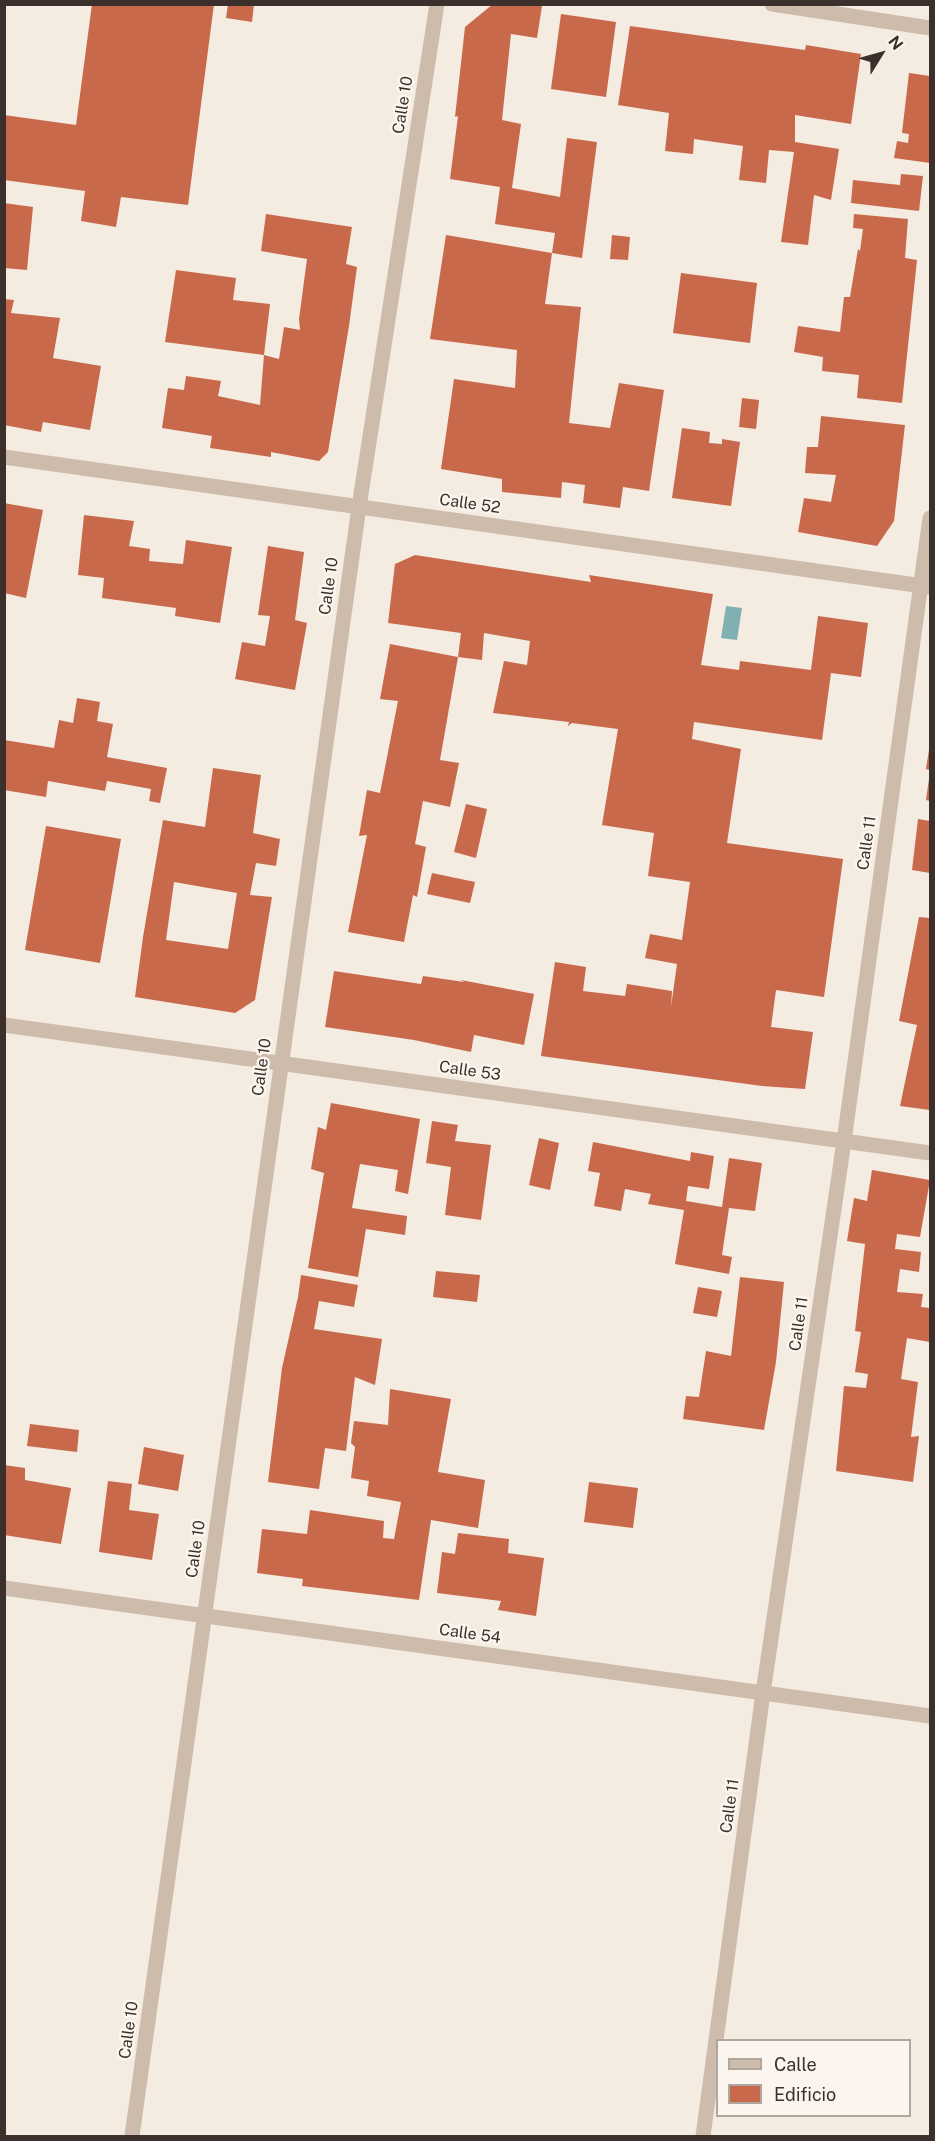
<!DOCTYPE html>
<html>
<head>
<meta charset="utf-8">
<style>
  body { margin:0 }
  #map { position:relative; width:935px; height:2141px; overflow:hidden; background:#f4ebe1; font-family:"Public Sans",sans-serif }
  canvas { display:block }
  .frame { position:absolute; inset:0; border:6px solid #3b302b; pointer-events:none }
  .legend { position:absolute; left:716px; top:2039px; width:195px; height:78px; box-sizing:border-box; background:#fbf5ee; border:2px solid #aea6a0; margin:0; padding:8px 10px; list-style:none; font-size:18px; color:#3b302b }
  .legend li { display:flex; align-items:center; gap:12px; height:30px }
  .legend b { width:30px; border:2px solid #aea6a0 }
  .north { position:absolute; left:851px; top:24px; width:60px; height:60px; -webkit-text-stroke:4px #fbf5ee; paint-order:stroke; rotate:53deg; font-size:16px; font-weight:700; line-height:24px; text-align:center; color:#3b302b }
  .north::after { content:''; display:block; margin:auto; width:21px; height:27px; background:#3b302b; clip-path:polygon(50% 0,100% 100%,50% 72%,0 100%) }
</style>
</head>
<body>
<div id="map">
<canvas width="935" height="2141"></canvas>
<div class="frame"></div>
<ul class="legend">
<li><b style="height:8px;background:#cdbbac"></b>Calle</li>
<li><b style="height:16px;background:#c8694b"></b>Edificio</li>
</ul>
<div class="north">N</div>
</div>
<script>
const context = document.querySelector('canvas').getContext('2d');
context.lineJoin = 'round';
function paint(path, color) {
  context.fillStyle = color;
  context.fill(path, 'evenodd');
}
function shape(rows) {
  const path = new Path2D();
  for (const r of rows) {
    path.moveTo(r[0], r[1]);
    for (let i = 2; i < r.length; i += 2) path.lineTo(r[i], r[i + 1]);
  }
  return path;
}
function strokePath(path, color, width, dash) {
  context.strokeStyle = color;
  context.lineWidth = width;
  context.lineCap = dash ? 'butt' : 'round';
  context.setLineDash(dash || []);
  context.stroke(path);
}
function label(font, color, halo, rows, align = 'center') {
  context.font = font + ' "Public Sans",sans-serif';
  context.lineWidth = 5;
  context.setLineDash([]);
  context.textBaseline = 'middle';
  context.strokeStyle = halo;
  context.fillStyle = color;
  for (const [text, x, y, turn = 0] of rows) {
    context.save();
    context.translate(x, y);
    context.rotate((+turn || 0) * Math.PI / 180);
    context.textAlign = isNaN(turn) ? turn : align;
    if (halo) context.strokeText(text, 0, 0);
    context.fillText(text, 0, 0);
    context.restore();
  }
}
const water = shape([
  [726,606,742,608,737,640,721,638]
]);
const building = shape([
  [92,4,214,4,188,205,121,197,116,227,81,221,85,191,4,180,4,115,76,125],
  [228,4,254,4,252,22,226,18],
  [493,4,542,6,537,38,511,34,502,120,521,124,512,188,560,197,567,138,597,142,582,258,552,253,555,233,495,224,500,187,450,179,458,116,455,117,465,27],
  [561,14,616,22,606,97,551,89],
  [630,26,805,50,806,45,861,54,851,124,795,115,795,142,839,149,831,200,814,195,808,245,781,242,794,152,769,150,766,183,739,180,743,146,694,139,693,154,665,151,669,113,618,105],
  [909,73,930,76,930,163,894,158,897,141,908,143,909,134,902,133],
  [901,174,923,176,919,211,851,203,853,180,900,185],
  [4,203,33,207,27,270,4,268],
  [266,214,352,227,346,264,357,267,349,326,328,452,319,461,271,452,271,457,210,448,212,436,162,428,168,388,184,390,186,376,221,381,218,396,260,405,264,355,279,359,284,327,300,330,299,319,307,259,261,251],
  [854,214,908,219,905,258,917,260,902,403,857,398,859,375,822,371,823,357,794,352,798,326,840,332,844,297,850,297,858,249,860,251,863,229,853,228],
  [446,235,552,253,545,304,581,307,569,423,610,428,619,383,664,390,649,491,623,487,620,508,583,503,585,485,562,482,561,498,502,492,502,479,441,469,454,379,515,388,517,350,430,339],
  [612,235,630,237,628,260,610,259],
  [176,270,236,278,233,300,270,304,264,355,165,342],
  [681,273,757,283,750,343,673,333],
  [4,299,14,300,11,313,60,318,53,358,101,366,90,430,43,422,41,432,4,425],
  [742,398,759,400,756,429,739,427],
  [821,416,905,425,894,521,877,546,798,532,804,498,831,502,836,475,805,473,807,447,818,447],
  [682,428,710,432,709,443,722,444,722,439,740,442,731,506,672,498],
  [4,503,43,510,26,598,4,593],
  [84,515,134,521,129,546,150,549,149,561,183,564,186,540,232,547,220,623,175,616,176,608,102,598,104,578,78,575],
  [268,546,304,552,295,620,307,623,295,690,235,679,242,642,265,646,270,616,258,615],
  [415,555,591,582,589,575,713,594,701,665,739,670,740,661,811,670,818,616,868,623,861,677,831,673,822,740,694,722,692,739,741,749,727,843,843,859,824,997,776,990,771,1027,813,1032,805,1089,762,1086,541,1056,555,962,586,967,583,991,625,996,627,984,672,991,671,1007,677,964,645,958,650,934,682,940,690,882,648,876,654,833,602,825,618,729,572,723,568,726,569,722,493,713,504,661,527,665,530,641,484,633,482,660,458,657,440,760,459,763,450,807,423,801,415,844,426,847,417,897,413,895,404,942,348,932,367,835,359,836,367,790,380,793,398,701,380,699,390,644,458,657,461,633,388,623,395,564],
  [77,698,100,702,97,721,113,724,107,757,167,768,160,803,149,801,151,789,107,781,105,791,48,781,46,797,4,790,4,740,54,748,59,720,73,723],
  [929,750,930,750,930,770,926,769],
  [213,768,261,775,253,833,280,839,276,866,256,863,250,895,272,897,255,1000,235,1013,135,997,143,937,163,820,205,827],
  [174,882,237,893,228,949,166,940],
  [929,779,930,780,930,801,926,800],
  [466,804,487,809,476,858,454,852],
  [918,819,930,821,930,873,912,870],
  [46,826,121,839,100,963,25,950],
  [432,873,475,882,470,903,427,894],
  [919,917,930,918,930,1110,900,1106,917,1025,899,1021],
  [334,971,421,984,423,976,464,982,461,980,534,994,524,1045,474,1035,471,1052,414,1040,325,1027],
  [331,1103,420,1119,408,1194,395,1191,398,1170,360,1164,352,1208,407,1216,405,1235,366,1229,358,1277,308,1268,324,1173,311,1169,318,1127,326,1130],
  [432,1121,458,1125,455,1141,491,1145,481,1220,445,1215,451,1167,426,1163],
  [539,1138,559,1143,550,1190,529,1185],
  [593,1142,690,1161,691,1152,714,1156,709,1189,688,1186,686,1201,722,1207,729,1158,762,1163,755,1211,729,1208,722,1255,732,1257,729,1274,675,1264,684,1210,648,1204,651,1194,625,1189,621,1211,594,1206,600,1173,588,1171],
  [872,1170,930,1180,920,1237,897,1234,895,1249,921,1252,919,1272,900,1269,897,1292,923,1294,921,1307,930,1308,930,1342,907,1338,901,1379,918,1382,911,1437,919,1436,913,1482,836,1471,844,1386,866,1388,868,1374,855,1372,861,1332,855,1331,865,1244,847,1241,854,1198,867,1201],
  [436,1271,480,1275,477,1302,433,1297],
  [301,1275,358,1285,354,1307,319,1301,314,1329,382,1339,375,1385,355,1377,346,1451,325,1448,319,1489,268,1482,282,1368,298,1297],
  [740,1277,784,1282,776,1362,764,1430,683,1419,686,1396,699,1397,706,1351,731,1356],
  [698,1287,722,1291,717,1317,693,1313],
  [390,1389,451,1399,438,1472,485,1480,478,1528,431,1520,419,1600,302,1586,303,1579,257,1573,262,1529,307,1534,310,1510,384,1521,383,1538,394,1539,401,1502,367,1496,369,1481,351,1478,355,1447,351,1443,354,1421,388,1425],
  [30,1424,79,1430,77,1452,27,1446],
  [144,1447,184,1455,178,1491,138,1484],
  [4,1465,25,1468,25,1480,71,1488,61,1544,4,1535],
  [108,1481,132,1484,129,1510,159,1514,152,1560,99,1552],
  [589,1482,638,1488,633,1528,584,1522],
  [458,1533,509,1539,508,1553,544,1558,536,1616,498,1610,501,1601,437,1593,442,1552,455,1554]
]);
const minor = shape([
  [772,4,930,28],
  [4,457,930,587],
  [4,1025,930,1153],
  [4,1588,930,1716],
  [132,2136,359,507,437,4],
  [703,2136,763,1693,844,1141,930,518]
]);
const streetNames = [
  ["Calle 10",403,105,-81],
  ["Calle 52",470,504,8],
  ["Calle 10",329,586,-82],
  ["Calle 11",867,843,-82],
  ["Calle 10",262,1067,-82],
  ["Calle 53",470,1071,8],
  ["Calle 11",799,1324,-82],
  ["Calle 10",196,1549,-82],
  ["Calle 54",470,1634,8],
  ["Calle 11",730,1806,-82],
  ["Calle 10",129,2030,-82]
];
paint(water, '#7fb0b2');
paint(building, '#c8694b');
strokePath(minor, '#cdbbac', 15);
label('16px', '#3b302b', '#fbf5ee', streetNames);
</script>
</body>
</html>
